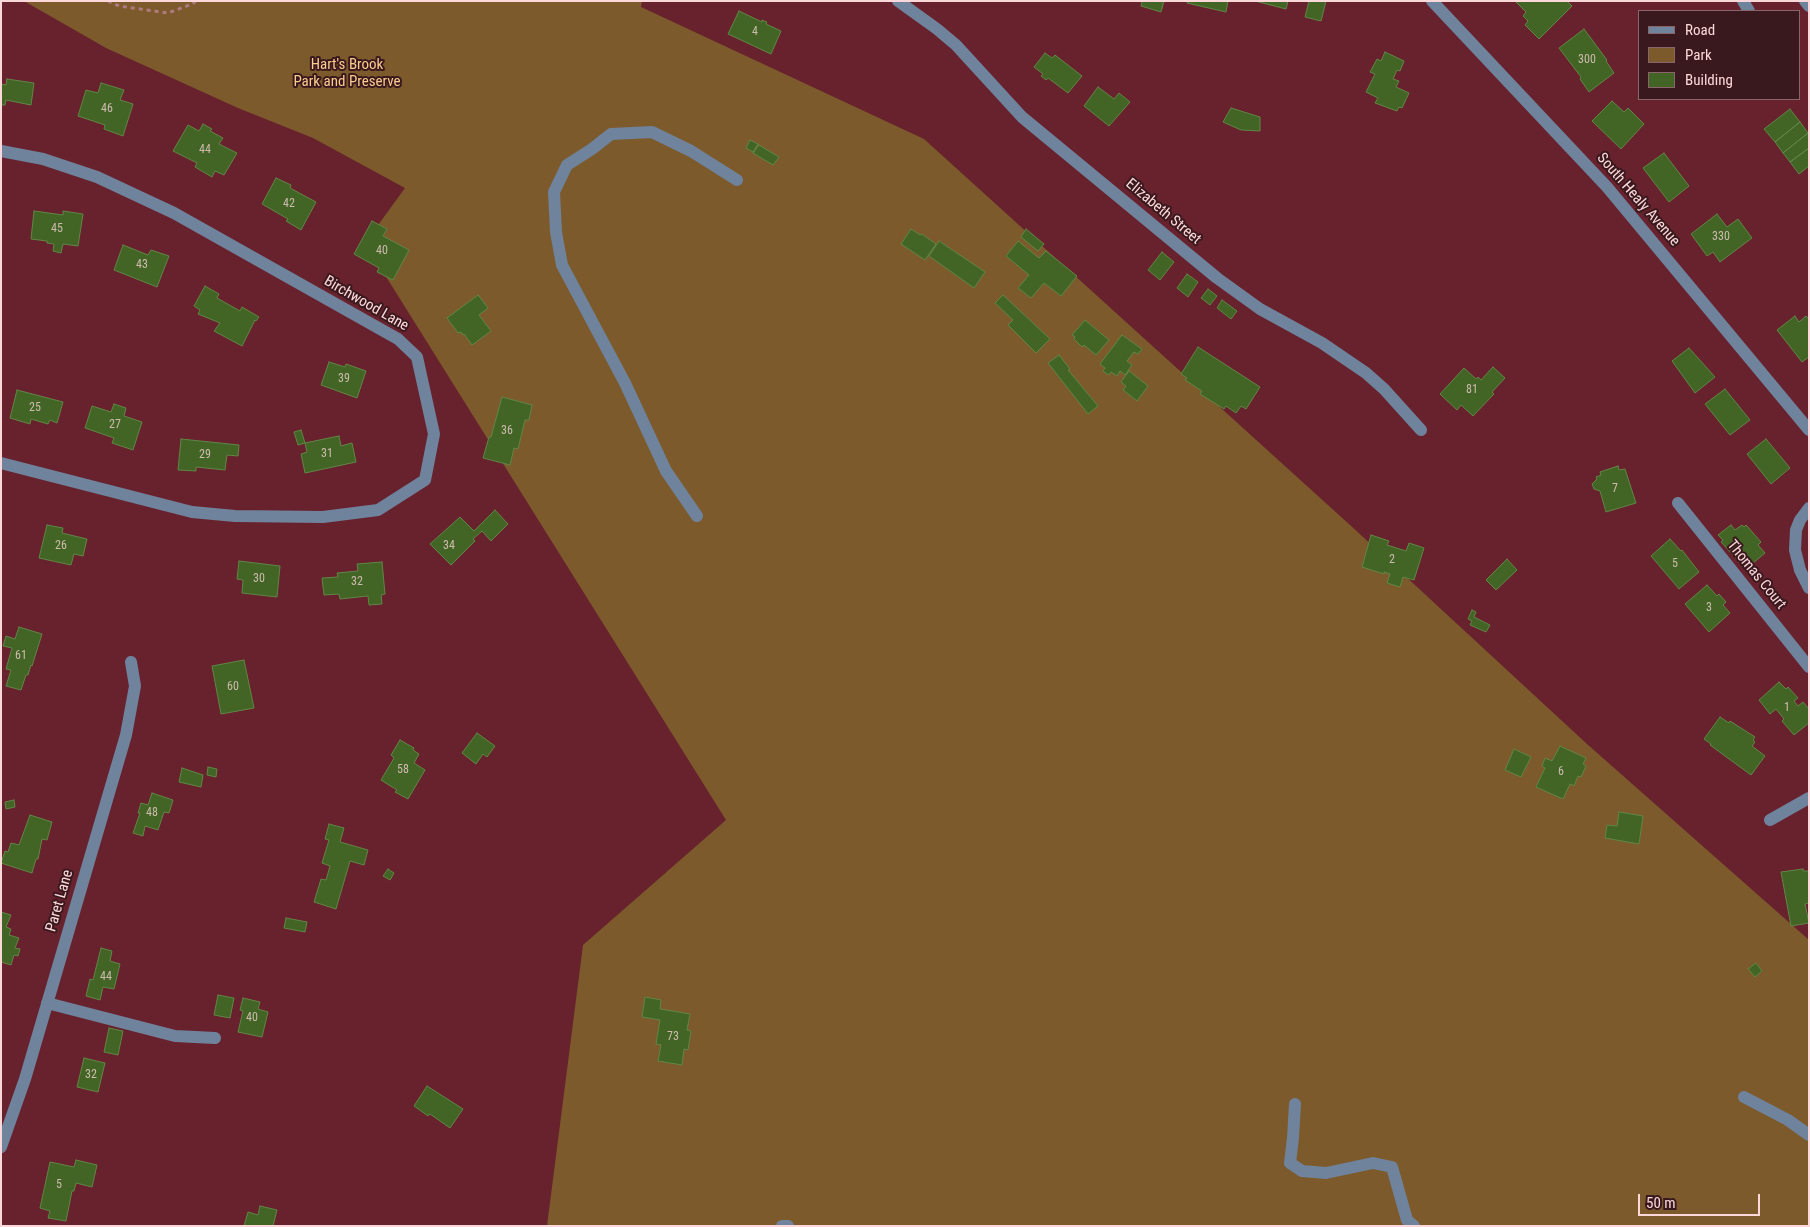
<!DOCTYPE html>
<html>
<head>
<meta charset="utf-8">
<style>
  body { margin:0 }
  #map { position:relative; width:1810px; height:1227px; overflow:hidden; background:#68222e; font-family:"Roboto Condensed",sans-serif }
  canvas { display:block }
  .frame { position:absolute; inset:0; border:2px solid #fcd8db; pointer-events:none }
  .legend { position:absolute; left:1638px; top:10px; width:162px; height:90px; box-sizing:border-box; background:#39191d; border:1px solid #876569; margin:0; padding:6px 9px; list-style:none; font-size:15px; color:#fcd8db }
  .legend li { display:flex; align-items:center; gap:10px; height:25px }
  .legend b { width:25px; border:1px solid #876569 }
  .scale { position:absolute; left:1638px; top:1194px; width:122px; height:22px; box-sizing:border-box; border:2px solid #fcd8db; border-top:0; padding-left:6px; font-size:15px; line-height:18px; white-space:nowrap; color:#fcd8db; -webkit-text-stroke:4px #39191d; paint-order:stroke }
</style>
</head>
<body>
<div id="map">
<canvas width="1810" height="1227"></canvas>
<div class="frame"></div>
<ul class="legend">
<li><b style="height:6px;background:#6f839c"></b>Road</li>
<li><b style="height:14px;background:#7c5a2b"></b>Park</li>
<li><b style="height:14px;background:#426525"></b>Building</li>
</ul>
<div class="scale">50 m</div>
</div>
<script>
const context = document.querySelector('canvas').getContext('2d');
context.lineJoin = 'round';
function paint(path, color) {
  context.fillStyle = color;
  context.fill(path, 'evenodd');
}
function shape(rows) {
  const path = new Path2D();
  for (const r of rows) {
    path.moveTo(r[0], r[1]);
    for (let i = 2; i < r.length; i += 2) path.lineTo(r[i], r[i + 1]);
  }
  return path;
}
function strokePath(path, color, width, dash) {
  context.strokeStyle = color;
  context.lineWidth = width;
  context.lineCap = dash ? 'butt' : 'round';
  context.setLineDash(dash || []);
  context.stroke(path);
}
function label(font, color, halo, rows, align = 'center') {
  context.font = font + ' "Roboto Condensed",sans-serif';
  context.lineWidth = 4;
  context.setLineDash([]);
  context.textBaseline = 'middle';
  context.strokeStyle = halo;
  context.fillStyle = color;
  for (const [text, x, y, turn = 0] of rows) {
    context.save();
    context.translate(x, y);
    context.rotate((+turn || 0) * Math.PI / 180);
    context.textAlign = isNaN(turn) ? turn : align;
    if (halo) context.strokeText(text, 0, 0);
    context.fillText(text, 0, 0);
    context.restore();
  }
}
const green = shape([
  [24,1,642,1,641,7,924,139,1350,525,1587,744,1809,940,1809,1226,547,1226,583,945,726,820,365,243,405,188,313,138,238,108,106,48]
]);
const building = shape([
  [1142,1,1164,1,1161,12,1141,6,1142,1],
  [1188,1,1228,1,1226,12,1187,3,1188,1],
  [1255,1,1288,1,1286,9,1255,1],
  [1309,1,1326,1,1321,21,1305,17,1309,1],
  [1515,1,1567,1,1572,6,1539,39,1525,25,1528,21,1523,16,1526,12,1515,1],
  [739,11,762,22,762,20,767,22,766,24,781,31,771,54,728,34,739,11],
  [1584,29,1607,60,1606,61,1614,73,1589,92,1580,79,1581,77,1559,48,1584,29],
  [1385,52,1404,61,1400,71,1397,70,1393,79,1399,81,1396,87,1409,93,1402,108,1399,107,1397,111,1375,103,1378,98,1366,92,1375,74,1370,72,1377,59,1381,61,1385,52],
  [1045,53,1052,58,1055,55,1082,76,1068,93,1048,78,1046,80,1041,76,1043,74,1034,67,1045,53],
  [7,79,34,83,31,105,6,100,5,105,1,105,1,84,6,85,7,79],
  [101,83,124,90,120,100,133,104,123,136,104,129,105,125,78,116,86,90,98,93,101,83],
  [1098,87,1114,99,1119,93,1130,102,1109,126,1084,106,1098,87],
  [1612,101,1624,112,1628,108,1644,124,1621,149,1592,121,1612,101],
  [1231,108,1260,117,1260,131,1241,130,1223,122,1231,108],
  [1790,109,1800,122,1775,142,1764,129,1790,109],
  [1800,122,1808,133,1783,153,1775,142,1800,122],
  [203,124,212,129,210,131,223,138,219,144,237,153,224,175,215,171,212,177,195,167,197,163,173,151,188,125,199,131,203,124],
  [1808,133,1809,148,1790,162,1783,153,1808,133],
  [750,140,758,144,753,152,746,148,750,140],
  [759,145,779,157,773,165,753,153,759,145],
  [1809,148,1809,166,1799,174,1790,162,1809,148],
  [1664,153,1689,186,1669,202,1643,168,1664,153],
  [276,178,291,185,290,188,316,202,301,230,286,221,288,219,262,204,276,178],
  [34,211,63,215,63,211,83,214,78,246,63,244,61,253,53,251,54,244,47,243,47,241,31,239,34,211],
  [1717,214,1727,227,1738,219,1752,238,1720,262,1713,252,1707,256,1691,234,1717,214],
  [372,221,387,229,383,236,409,250,393,280,377,272,379,268,354,254,372,221],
  [911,229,920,235,922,234,936,244,925,260,901,244,911,229],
  [1026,229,1044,244,1038,251,1021,237,1026,229],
  [939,241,985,272,974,288,929,256,939,241],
  [1018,241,1039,258,1046,251,1077,276,1061,296,1044,283,1031,298,1018,288,1029,275,1006,256,1018,241],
  [123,245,148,255,151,250,169,256,157,287,114,270,123,245],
  [1162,252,1174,262,1160,280,1148,270,1162,252],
  [1187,274,1198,282,1188,297,1177,288,1187,274],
  [205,286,219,294,217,298,240,311,242,307,259,317,256,321,255,320,242,346,214,331,220,323,198,314,200,310,194,306,205,286],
  [1208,289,1217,296,1210,305,1201,298,1208,289],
  [478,295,488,308,479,315,491,331,472,345,464,334,463,335,461,332,458,333,447,318,478,295],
  [1003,295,1050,339,1036,353,1008,325,1013,320,995,303,1003,295],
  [1222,300,1237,311,1231,319,1217,308,1222,300],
  [1795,316,1799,322,1806,316,1809,319,1809,357,1802,362,1777,330,1795,316],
  [1085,320,1109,340,1096,355,1084,345,1082,347,1074,339,1075,337,1072,335,1085,320],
  [1122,335,1142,349,1138,354,1134,352,1127,361,1132,365,1125,375,1120,371,1117,376,1111,372,1109,375,1103,371,1105,368,1100,364,1122,335],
  [1198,347,1260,387,1246,409,1241,406,1236,413,1226,406,1224,409,1200,394,1202,391,1185,380,1187,378,1181,374,1198,347],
  [1689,348,1715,377,1695,393,1672,361,1689,348],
  [1059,355,1070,369,1068,370,1098,406,1088,414,1048,363,1059,355],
  [329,362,345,367,346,364,366,371,357,398,321,385,329,362],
  [1493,367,1505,378,1492,392,1494,394,1473,416,1461,405,1457,410,1440,394,1464,368,1476,379,1478,377,1481,380,1493,367],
  [1129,371,1148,386,1137,401,1123,390,1126,386,1121,382,1129,371],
  [1725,389,1750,420,1730,435,1705,404,1725,389],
  [17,390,63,402,57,423,50,420,48,424,31,419,30,424,10,418,17,390],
  [502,397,532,405,529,420,525,420,518,449,514,448,510,465,483,458,489,437,491,437,502,397],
  [114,404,126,408,124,416,142,422,133,450,112,443,114,438,85,428,92,406,111,412,114,404],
  [301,430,305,443,298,445,294,432,301,430],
  [339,436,341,446,352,443,356,462,305,473,301,454,307,452,305,443,339,436],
  [181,439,239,445,238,456,227,455,225,470,196,467,196,471,178,470,181,439],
  [1766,439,1790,468,1771,484,1747,454,1766,439],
  [1618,466,1619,470,1625,469,1636,503,1606,512,1600,491,1594,489,1592,484,1597,479,1596,477,1601,475,1600,472,1618,466],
  [495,510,508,524,491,541,482,531,473,539,475,541,451,565,430,544,460,517,474,531,495,510],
  [47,525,63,528,62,533,87,539,83,556,74,554,71,565,39,558,47,525],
  [1731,525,1735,530,1742,525,1744,527,1746,525,1761,542,1758,545,1765,553,1746,569,1721,542,1723,540,1718,535,1731,525],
  [1371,535,1389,541,1387,545,1406,551,1409,543,1424,548,1414,580,1403,577,1400,587,1387,583,1390,574,1384,572,1384,574,1362,567,1371,535],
  [1670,539,1681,551,1682,550,1699,572,1679,589,1651,556,1670,539],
  [1507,559,1517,570,1496,590,1486,580,1507,559],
  [239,561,280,566,277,597,242,593,243,580,237,579,239,561],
  [382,562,385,594,381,595,382,604,369,605,368,596,340,599,339,594,324,595,322,578,338,577,337,573,358,571,357,564,382,562],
  [1707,585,1717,596,1719,594,1726,602,1723,605,1730,613,1709,632,1685,604,1707,585],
  [1472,610,1476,612,1474,617,1490,625,1486,632,1470,625,1472,621,1468,619,1472,610],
  [19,627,42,634,32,666,31,665,28,675,26,675,21,690,6,686,11,670,6,669,12,648,3,646,6,636,15,639,19,627],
  [244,660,254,708,221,714,212,666,244,660],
  [1779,682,1786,689,1788,687,1798,698,1794,701,1798,706,1803,702,1809,709,1809,723,1794,735,1782,721,1784,719,1776,709,1770,714,1759,700,1779,682],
  [1720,717,1729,723,1730,721,1755,737,1753,740,1755,742,1752,746,1765,756,1751,775,1710,745,1711,744,1704,739,1720,717],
  [477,733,495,746,487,757,483,754,476,764,462,753,477,733],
  [400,740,414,748,413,750,419,754,414,763,425,770,408,799,395,792,397,790,381,780,394,758,391,755,400,740],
  [1560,746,1586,758,1583,764,1586,766,1581,777,1578,776,1574,786,1570,784,1563,799,1536,787,1545,768,1542,766,1545,758,1552,761,1560,746],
  [1514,749,1531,757,1521,777,1505,770,1514,749],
  [208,767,217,769,216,777,207,775,208,767],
  [182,768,203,775,201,787,179,782,182,768],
  [152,793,173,800,169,813,164,812,158,830,145,826,143,836,133,833,140,813,138,813,141,803,148,805,152,793],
  [14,800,15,807,6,809,5,802,14,800],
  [1619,812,1643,816,1639,844,1605,838,1607,825,1617,826,1619,812],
  [30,815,52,822,47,840,42,839,38,859,36,859,32,873,1,863,5,851,8,852,11,843,19,845,30,815],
  [329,824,344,828,340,842,368,850,364,865,350,861,336,909,314,902,321,879,326,880,330,866,322,863,329,840,325,839,329,824],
  [388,869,394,873,390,880,383,876,388,869],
  [1803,869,1803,871,1809,871,1809,903,1805,904,1809,923,1791,926,1781,872,1803,869],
  [1,912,11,915,6,927,11,929,9,935,19,938,15,948,20,949,18,956,14,955,11,965,1,962,1,912],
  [286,918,307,922,305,932,284,928,286,918],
  [101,948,112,951,110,961,120,964,114,989,103,987,100,1000,86,996,90,979,93,980,101,948],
  [1756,963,1762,971,1755,977,1748,969,1756,963],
  [218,995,234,998,230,1018,214,1015,218,995],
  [645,997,661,1000,660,1009,690,1014,687,1030,691,1031,688,1050,684,1049,682,1065,658,1061,661,1045,656,1044,660,1020,642,1017,645,997],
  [243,998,260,1002,258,1009,268,1012,262,1037,238,1032,243,1011,240,1010,243,998],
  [109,1028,123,1031,118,1055,104,1052,109,1028],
  [84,1058,105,1063,98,1092,77,1087,84,1058],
  [427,1086,463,1109,450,1128,430,1114,428,1116,414,1106,427,1086],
  [76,1160,97,1165,92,1187,76,1183,74,1191,72,1191,66,1221,48,1218,50,1211,40,1208,50,1162,74,1167,76,1160],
  [260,1206,277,1210,273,1226,244,1226,248,1212,258,1215,260,1206]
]);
const path = shape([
  [108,1,119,6,168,13,192,4,196,1]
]);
const minor = shape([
  [898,1,937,29,956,45,1022,117,1217,278,1260,309,1322,343,1366,373,1384,389,1421,430],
  [1432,1,1607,187,1809,430],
  [1743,1,1749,11],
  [1805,1,1809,6],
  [1,151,43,159,97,177,174,213,398,339,417,357,434,434,425,480,378,510,323,517,235,516,192,512,1,463],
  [1678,503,1809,667],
  [1809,508,1800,520,1796,530,1795,550,1800,570,1809,588],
  [697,516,666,471,625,383,562,265,556,232,554,192,567,165,592,149,611,134,652,132,691,151,737,180],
  [1770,820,1809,798],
  [47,1003,175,1036,215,1038],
  [1744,1097,1788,1120,1809,1135],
  [1295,1104,1293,1138,1290,1163,1302,1171,1326,1173,1373,1163,1392,1167,1407,1220,1414,1226],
  [1,1147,25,1079,126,735,135,686,131,662],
  [782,1226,788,1226]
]);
const numberNames = [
  ["4",755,32],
  ["300",1587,60],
  ["46",107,109],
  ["44",205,150],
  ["42",289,204],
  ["45",57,229],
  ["330",1721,237],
  ["40",382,251],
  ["43",142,265],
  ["39",344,379],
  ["81",1472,390],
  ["25",35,408],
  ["27",115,425],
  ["36",507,431],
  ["31",327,454],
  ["29",205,455],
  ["7",1615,489],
  ["26",61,546],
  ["34",449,546],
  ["2",1392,560],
  ["5",1675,564],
  ["30",259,579],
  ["32",357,582],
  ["3",1709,608],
  ["61",21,656],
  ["60",233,687],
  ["1",1787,708],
  ["58",403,770],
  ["6",1561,772],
  ["48",152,813],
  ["44",106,977],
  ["40",252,1018],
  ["73",673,1037],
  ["32",91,1075],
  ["5",59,1185]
];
const parkNames = [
  ["Hart's Brook",347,65],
  ["Park and Preserve",347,82]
];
const streetNames = [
  ["South Healy Avenue",1638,200,49],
  ["Elizabeth Street",1163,212,40],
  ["Birchwood Lane",366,304,30],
  ["Thomas Court",1756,575,51],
  ["Paret Lane",60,901,-74]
];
paint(green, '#7c5a2b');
paint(building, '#426525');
strokePath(building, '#618646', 1);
strokePath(path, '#b07a82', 3, [4, 4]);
strokePath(minor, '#6f839c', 12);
label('12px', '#cebbae', null, numberNames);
label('15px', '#fccc8e', '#39191d', parkNames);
label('15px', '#fcd8db', '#39191d', streetNames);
</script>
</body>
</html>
